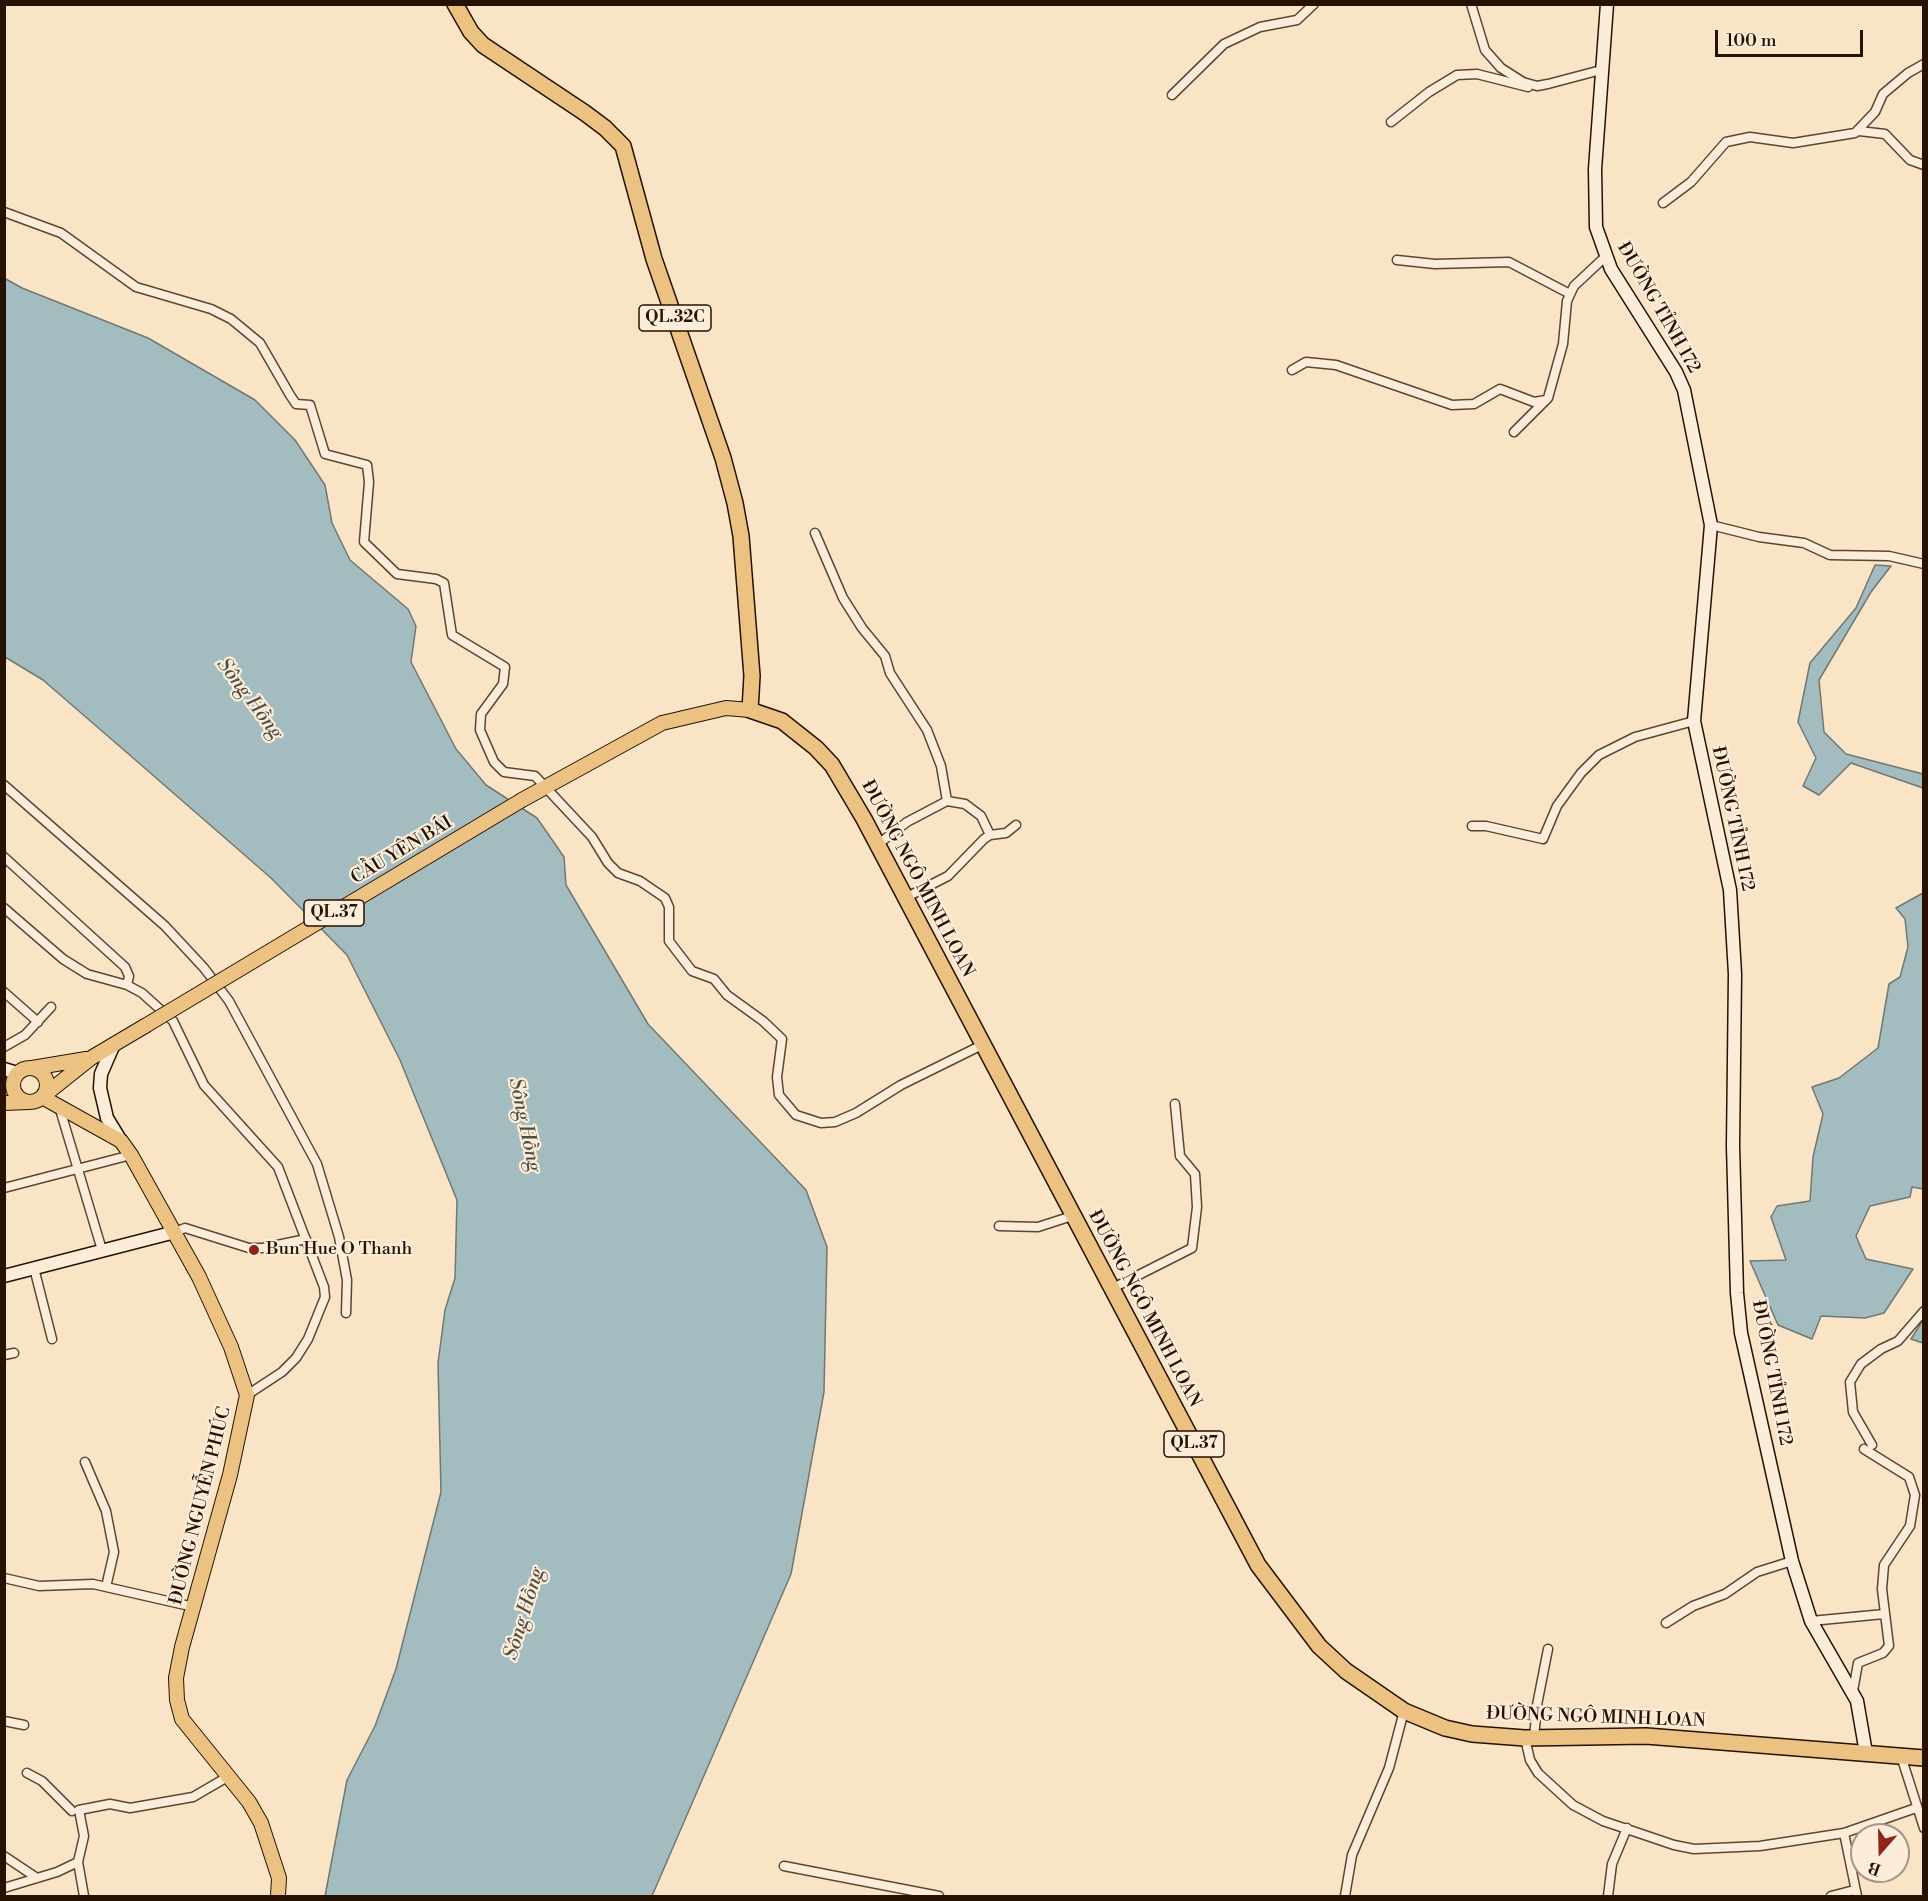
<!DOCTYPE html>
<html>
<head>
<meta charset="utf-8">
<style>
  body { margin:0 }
  #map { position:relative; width:1928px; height:1901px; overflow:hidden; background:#f9e4c6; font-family:"Libre Bodoni",serif }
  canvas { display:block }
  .frame { position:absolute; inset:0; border:6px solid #271100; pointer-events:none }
  .north { position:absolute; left:1850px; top:1823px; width:60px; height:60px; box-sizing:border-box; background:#fbedda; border:2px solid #a69583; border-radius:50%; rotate:200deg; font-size:16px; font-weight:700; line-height:24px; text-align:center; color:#271100 }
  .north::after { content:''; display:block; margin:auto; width:21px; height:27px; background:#8f2418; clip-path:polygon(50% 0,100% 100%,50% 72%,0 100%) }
  .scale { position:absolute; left:1715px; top:30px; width:148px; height:27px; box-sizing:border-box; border:3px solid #271100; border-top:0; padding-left:8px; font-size:18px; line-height:21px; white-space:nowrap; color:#271100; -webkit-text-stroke:4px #fbedda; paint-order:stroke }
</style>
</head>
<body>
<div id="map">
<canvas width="1928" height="1901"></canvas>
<div class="frame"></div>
<div class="north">B</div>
<div class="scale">100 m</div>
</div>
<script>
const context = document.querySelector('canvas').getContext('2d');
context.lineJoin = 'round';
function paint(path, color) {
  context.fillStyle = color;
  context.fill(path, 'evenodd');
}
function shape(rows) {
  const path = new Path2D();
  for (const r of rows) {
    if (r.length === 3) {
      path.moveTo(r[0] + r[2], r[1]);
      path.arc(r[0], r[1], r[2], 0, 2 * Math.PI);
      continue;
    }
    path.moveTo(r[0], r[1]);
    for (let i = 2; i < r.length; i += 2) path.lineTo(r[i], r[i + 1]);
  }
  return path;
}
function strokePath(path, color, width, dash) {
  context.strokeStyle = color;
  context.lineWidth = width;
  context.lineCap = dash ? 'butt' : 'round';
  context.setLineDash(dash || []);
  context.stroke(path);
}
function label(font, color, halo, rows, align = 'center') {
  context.font = font + ' "Libre Bodoni",serif';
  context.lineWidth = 4.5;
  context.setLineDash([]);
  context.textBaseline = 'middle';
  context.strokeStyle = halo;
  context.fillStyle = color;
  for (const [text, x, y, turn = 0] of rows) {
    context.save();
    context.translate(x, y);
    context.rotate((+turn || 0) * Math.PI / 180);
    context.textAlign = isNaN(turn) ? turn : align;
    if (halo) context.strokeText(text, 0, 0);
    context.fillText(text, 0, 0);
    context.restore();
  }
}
const water = shape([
  [4,278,22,288,148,338,255,400,295,440,325,485,332,523,350,560,408,609,416,626,411,662,456,749,486,785,537,818,564,857,566,885,648,1024,806,1190,827,1247,824,1392,791,1574,652,1896,325,1896,347,1780,375,1726,396,1669,441,1492,438,1363,445,1310,455,1278,457,1200,400,1060,347,955,271,878,132,757,43,680,5,657,4,278],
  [1875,565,1891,566,1871,592,1819,680,1824,732,1846,754,1923,774,1923,788,1851,763,1819,795,1803,786,1816,758,1798,722,1810,663,1856,608,1875,565],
  [1923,893,1923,1189,1912,1187,1910,1197,1870,1206,1856,1236,1866,1259,1913,1269,1884,1313,1865,1318,1821,1316,1812,1339,1778,1325,1750,1261,1786,1260,1771,1217,1777,1206,1810,1201,1813,1157,1823,1114,1812,1087,1839,1078,1878,1048,1889,984,1900,977,1908,947,1905,919,1896,908,1923,893],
  [1923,1320,1923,1343,1911,1339,1923,1320]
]);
const street = shape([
  [1471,4,1485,50,1501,68,1523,82,1537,86,1548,84,1601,70],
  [1172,95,1224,44,1260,27,1297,20,1314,4],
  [1391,122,1429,92,1457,75,1477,74,1528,87],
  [1859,131,1885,134,1910,160,1924,165],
  [1663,203,1691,182,1726,142,1750,137,1793,143,1855,133,1875,112,1883,94,1908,73,1924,64],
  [4,212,61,233,136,287,211,309,231,319,260,343,290,395,296,404,310,405,325,454,367,465,369,482,364,542,397,574,436,579,444,583,452,635,505,667,503,684,481,714,480,730,494,762,504,772,535,776,592,837,608,863,618,873,640,881,665,898,669,907,669,941,692,971,714,979,727,995,763,1021,782,1039,777,1077,779,1095,796,1115,821,1123,835,1122,856,1113,901,1085,984,1044],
  [1397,260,1435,264,1509,262,1570,294],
  [1292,370,1306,362,1336,365,1452,405,1474,404,1500,389,1534,402,1546,400],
  [1514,432,1548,398,1563,344,1567,301,1574,286,1605,257],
  [1711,525,1759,537,1804,543,1830,555,1889,556,1924,564],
  [815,533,843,598,862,628,885,656,890,673,927,730,941,766,947,801],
  [4,785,165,926,204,968,229,1001,317,1164,339,1237,347,1280,346,1313],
  [1472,826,1486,826,1543,839,1557,806,1581,773,1599,755,1635,737,1694,721],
  [877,845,907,822,947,801,965,804,981,816,990,835],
  [4,857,125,967,129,976,127,985],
  [905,898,948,876,984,839,990,835,1006,833,1016,825],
  [4,908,63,959,87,974,127,985,142,993,173,1021,204,1085,278,1167,324,1287,325,1297,308,1339,296,1358,282,1372,247,1395],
  [4,992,38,1022],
  [4,1047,25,1035,51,1007],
  [59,1106,102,1250],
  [4,1188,131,1155],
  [999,1226,1038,1227,1072,1216],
  [175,1232,185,1228,249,1248,263,1248,306,1239],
  [34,1268,52,1339],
  [1111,1289,1192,1248,1197,1207,1195,1174,1180,1156,1175,1104],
  [4,1355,14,1353],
  [1872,1445,1853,1412,1850,1382,1861,1364,1881,1349,1898,1341,1924,1311],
  [85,1462,106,1511,114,1552,106,1587],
  [4,1578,39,1586,93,1584,194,1607],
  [1811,1621,1884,1614],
  [1666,1623,1693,1606,1725,1594,1757,1572,1792,1561],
  [1853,1691,1858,1663,1883,1653,1889,1646,1882,1589,1884,1565,1910,1526,1915,1495,1909,1477,1864,1449],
  [4,1721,24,1725],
  [1525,1738,1530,1760,1538,1773,1573,1805,1603,1821,1674,1845,1694,1849,1760,1846,1844,1833,1916,1808],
  [1534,1738,1537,1705,1548,1649],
  [1901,1756,1924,1828],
  [27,1773,42,1781,72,1811],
  [1844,1833,1857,1896],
  [4,1856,37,1878],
  [784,1866,939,1896],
  [4,1888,57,1872,78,1862],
  [84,1896,78,1862,84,1836,79,1810,110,1804,130,1808,193,1797,229,1776],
  [1345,1896,1352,1855,1389,1768,1404,1711],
  [1608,1896,1612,1864,1627,1828],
  [1831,1896,1854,1890]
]);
const secondary = shape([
  [1607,4,1595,169,1596,227,1611,269,1676,372,1684,390,1711,525,1694,721,1730,890,1735,974,1733,1146,1737,1293,1741,1333,1792,1561,1811,1621,1857,1701,1866,1753],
  [114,1044,101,1074,100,1088,107,1118,121,1141],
  [4,1069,17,1073],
  [4,1276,175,1232]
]);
const primary = shape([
  [522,800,662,723,726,708,750,710],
  [145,1026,91,1058,42,1097,121,1141,131,1155,199,1277,231,1347,247,1395,230,1475,182,1647,176,1678,177,1700,182,1719,249,1802,261,1823,279,1878,278,1896],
  [30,1085,17],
  [32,1068,86,1059],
  [4,1103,29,1102]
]);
const highway = shape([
  [455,4,471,32,483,45,585,113,605,128,623,146,654,259,723,458,735,503,741,536,752,676,750,710,782,721,816,748,832,765,864,819,1258,1565,1319,1646,1346,1671,1404,1711,1445,1728,1472,1734,1525,1738,1646,1736,1924,1758]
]);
const primaryBridge = shape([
  [145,1026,522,800]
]);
const markers = [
  [254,1250,6,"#8f2418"]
];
const shields = [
  [675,318,72],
  [334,913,60],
  [1194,1444,60]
];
const shieldNames = [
  ["QL.32C",675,318],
  ["QL.37",334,913],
  ["QL.37",1194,1444]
];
const streetNames = [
  ["ĐƯỜNG TỈNH 172",1658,308,60],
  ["ĐƯỜNG TỈNH 172",1732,819,78],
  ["CẦU YÊN BÁI",402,851,-31],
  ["ĐƯỜNG NGÔ MINH LOAN",917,879,62],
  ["ĐƯỜNG NGÔ MINH LOAN",1144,1309,62],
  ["ĐƯỜNG TỈNH 172",1771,1373,79],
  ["ĐƯỜNG NGUYỄN PHÚC",201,1506,-76],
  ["ĐƯỜNG NGÔ MINH LOAN",1596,1718,2]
];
const poiNames = [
  ["Bun Hue O Thanh",266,1250]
];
const waterNames = [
  ["Sông Hồng",249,699,53],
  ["Sông Hồng",524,1125,78],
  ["Sông Hồng",525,1614,-73]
];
paint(water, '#a3bcbf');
strokePath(water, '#717873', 1.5);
strokePath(street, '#5c4632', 11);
strokePath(secondary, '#271100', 15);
strokePath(primary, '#271100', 16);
strokePath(highway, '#271100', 18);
strokePath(street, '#fbedda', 8);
strokePath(secondary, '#fbedda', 12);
strokePath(primary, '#ecc283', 14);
strokePath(highway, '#ecc283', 15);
strokePath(primaryBridge, '#271100', 16, []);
strokePath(primaryBridge, '#ecc283', 14);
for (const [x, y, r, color] of markers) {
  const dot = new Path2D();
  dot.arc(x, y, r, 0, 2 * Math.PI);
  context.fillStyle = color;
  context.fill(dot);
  strokePath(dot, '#fbedda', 2);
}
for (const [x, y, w] of shields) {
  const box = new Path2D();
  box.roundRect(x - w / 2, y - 13, w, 26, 4.5);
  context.fillStyle = '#fbedda';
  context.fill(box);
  strokePath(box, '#271100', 1.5);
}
label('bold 16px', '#271100', null, shieldNames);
label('18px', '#271100', '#fbedda', streetNames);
label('18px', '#271100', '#fbedda', poiNames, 'left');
label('italic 20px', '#524d43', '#fbedda', waterNames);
</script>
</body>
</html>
